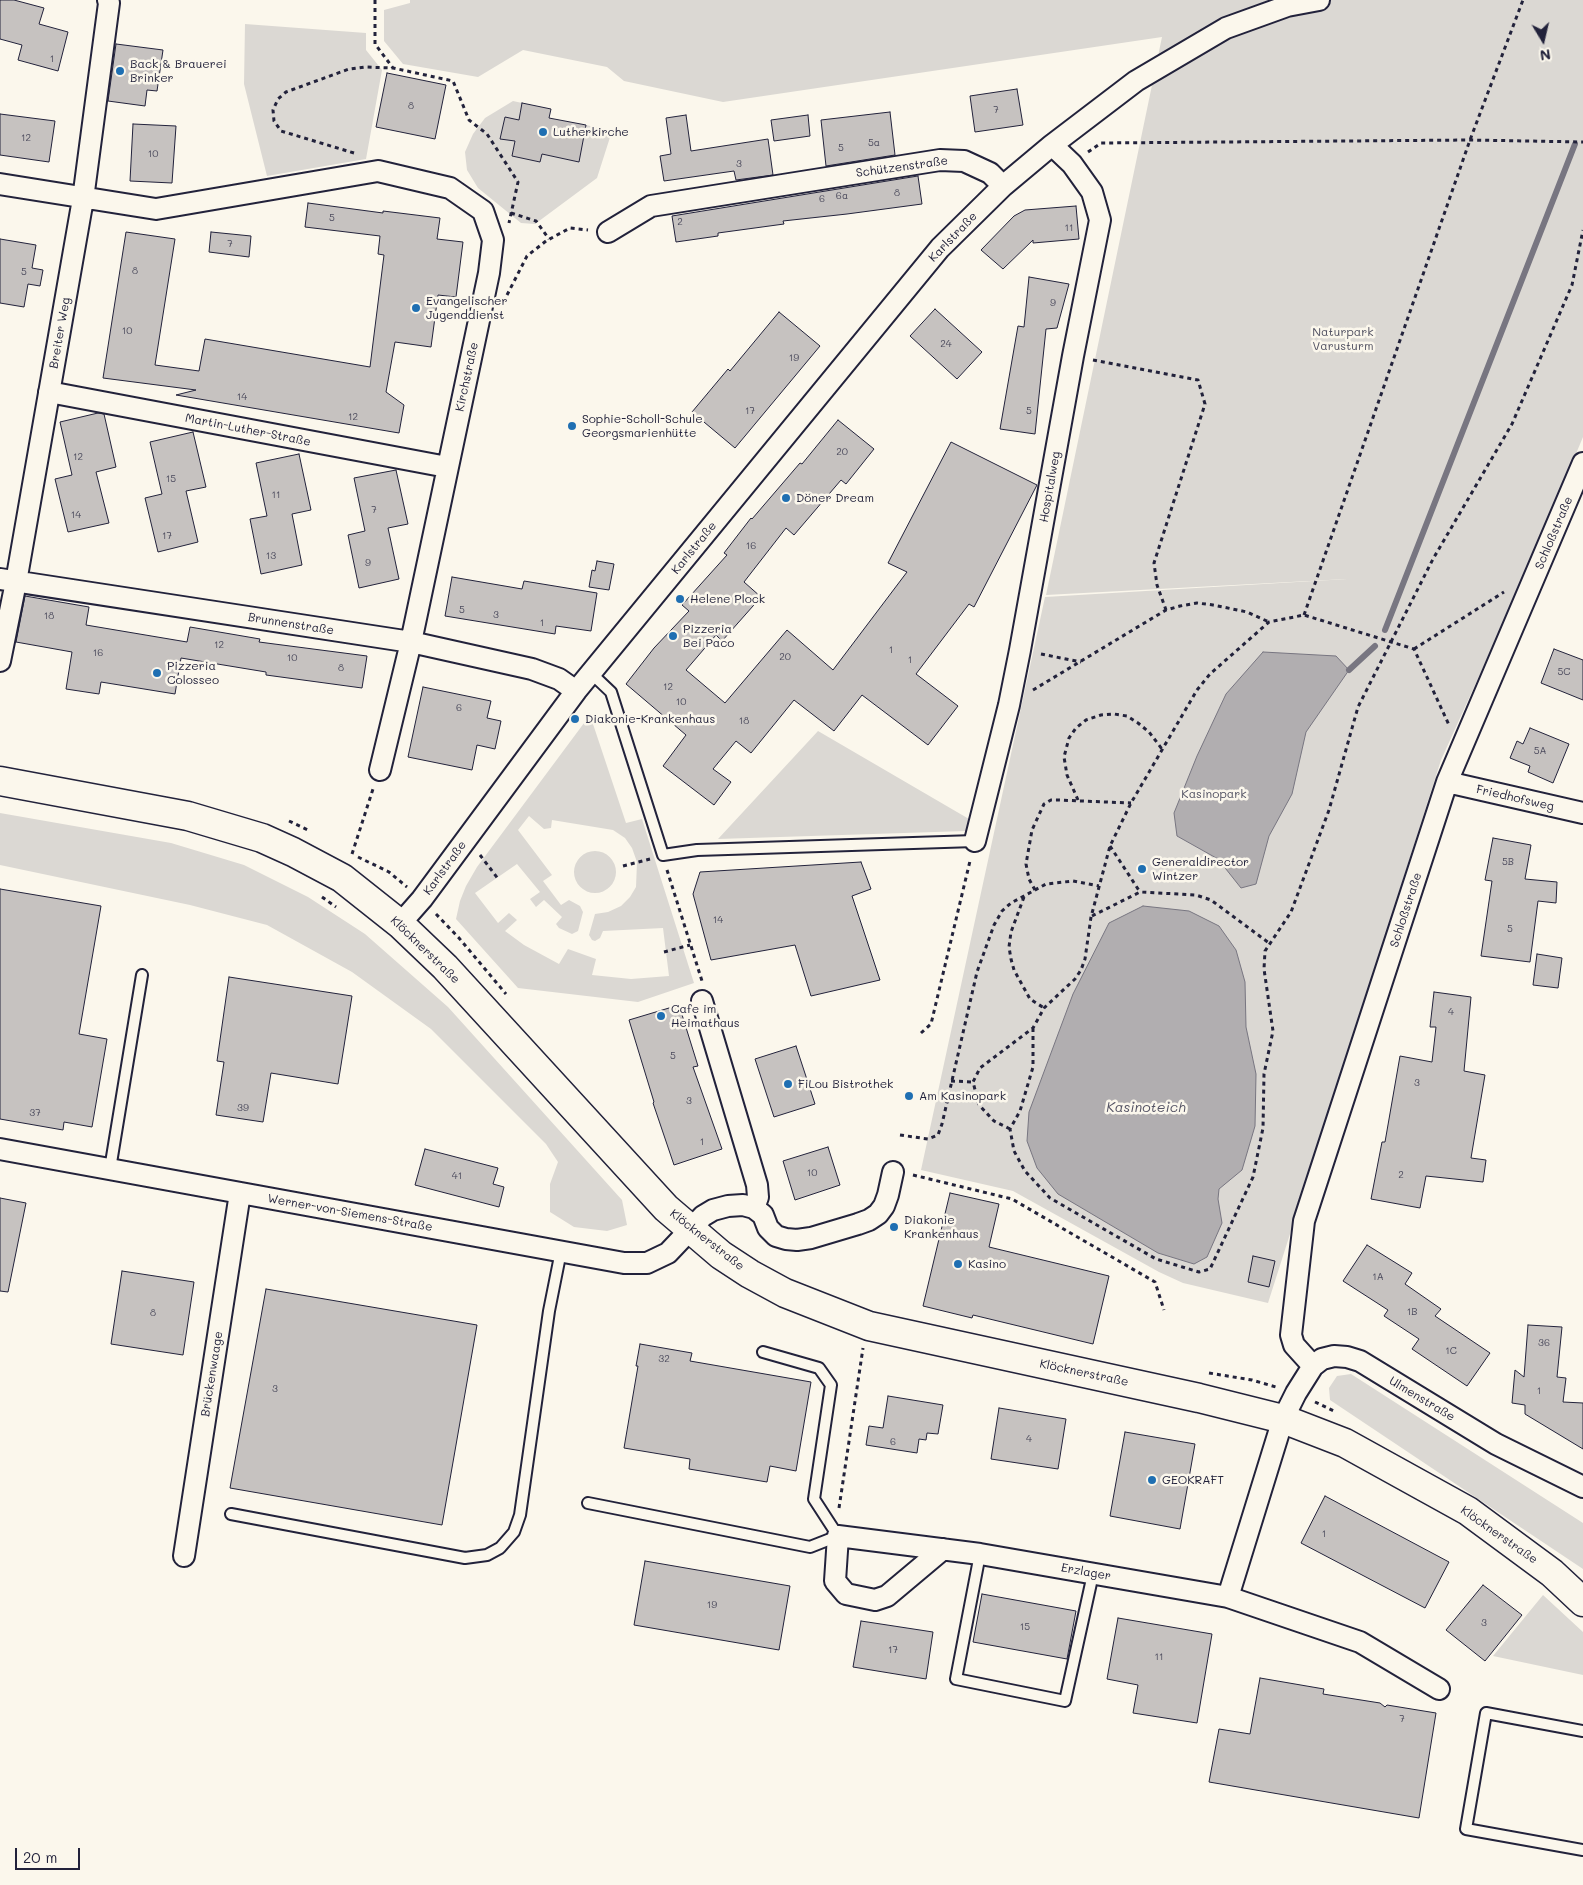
<!DOCTYPE html>
<html>
<head>
<meta charset="utf-8">
<style>
  body { margin:0 }
  #map { position:relative; width:1583px; height:1885px; overflow:hidden; background:#fbf7ec; font-family:Mali,sans-serif }
  canvas { display:block }
  .north { position:absolute; left:1518px; top:15px; width:50px; height:50px; -webkit-text-stroke:4px #fbf7ec; paint-order:stroke; rotate:171deg; font-size:14px; font-weight:700; line-height:20px; text-align:center; color:#22223b }
  .north::after { content:''; display:block; margin:auto; width:18px; height:22px; background:#22223b; clip-path:polygon(50% 0,100% 100%,50% 72%,0 100%) }
  .scale { position:absolute; left:15px; top:1848px; width:65px; height:22px; box-sizing:border-box; border:2px solid #22223b; border-top:0; padding-left:6px; font-size:15px; line-height:18px; white-space:nowrap; color:#22223b; -webkit-text-stroke:4px #fbf7ec; paint-order:stroke }
</style>
</head>
<body>
<div id="map">
<canvas width="1583" height="1885"></canvas>
<div class="north">N</div>
<div class="scale">20 m</div>
</div>
<script>
const context = document.querySelector('canvas').getContext('2d');
context.lineJoin = 'round';
function paint(path, color) {
  context.fillStyle = color;
  context.fill(path, 'evenodd');
}
function shape(rows) {
  const path = new Path2D();
  for (const r of rows) {
    if (r.length === 3) {
      path.moveTo(r[0] + r[2], r[1]);
      path.arc(r[0], r[1], r[2], 0, 2 * Math.PI);
      continue;
    }
    path.moveTo(r[0], r[1]);
    for (let i = 2; i < r.length; i += 2) path.lineTo(r[i], r[i + 1]);
  }
  return path;
}
function strokePath(path, color, width, dash) {
  context.strokeStyle = color;
  context.lineWidth = width;
  context.lineCap = dash ? 'butt' : 'round';
  context.setLineDash(dash || []);
  context.stroke(path);
}
function label(font, color, halo, rows, align = 'center') {
  context.font = font + ' Mali,sans-serif';
  context.lineWidth = 5;
  context.setLineDash([]);
  context.textBaseline = 'middle';
  context.strokeStyle = halo;
  context.fillStyle = color;
  for (const [text, x, y, turn = 0] of rows) {
    context.save();
    context.translate(x, y);
    context.rotate((+turn || 0) * Math.PI / 180);
    context.textAlign = isNaN(turn) ? turn : align;
    if (halo) context.strokeText(text, 0, 0);
    context.fillText(text, 0, 0);
    context.restore();
  }
}
const green = shape([
  [410,0,1583,0,1583,437,1528,568,1441,760,1268,1303,1183,1283,1159,1272,1013,1191,921,1170,1045,597,1347,579,1046,595,1162,37,723,102,624,81,607,67,523,50,478,77,403,64,384,41,384,10,410,3],
  [245,24,366,33,366,50,382,70,366,159,267,176,244,84],
  [513,101,522,103,519,120,505,118,500,138,515,141,512,156,540,162,542,154,579,162,586,125,612,131,597,178,535,224,521,223,478,188,467,170,465,152,473,134,485,118],
  [590,715,626,823,642,819,694,983,638,1002,518,988,456,919,460,901,466,886,477,867],
  [529,816,544,829,551,828,552,820,613,830,625,838,632,848,637,862,636,887,630,897,621,906,608,912,595,914,589,935,592,940,595,941,600,938,603,931,663,928,669,976,631,979,592,975,596,959,568,949,559,964,524,945,505,931,517,920,509,913,498,923,475,893,517,864,540,892,530,899,536,907,544,900,562,917,556,924,559,928,572,934,578,931,583,912,580,906,569,900,561,905,543,881,552,875,518,830],
  [818,731,969,819,966,831,718,839],
  [0,813,171,843,244,865,308,897,365,934,448,1007,622,1200,627,1225,607,1231,574,1227,550,1212,550,1184,558,1162,546,1144,431,1029,352,972,267,925,190,905,0,865],
  [595,872,21],
  [1351,1374,1583,1523,1583,1569,1330,1400,1329,1388,1337,1376],
  [1543,1595,1583,1632,1583,1675,1493,1656]
]);
const water = shape([
  [1263,652,1336,656,1349,670,1306,732,1292,794,1269,836,1256,884,1241,888,1218,859,1177,836,1174,813,1197,756,1226,694,1263,652],
  [1143,906,1189,911,1219,926,1236,950,1245,982,1246,1027,1256,1074,1255,1126,1242,1170,1219,1189,1218,1199,1222,1223,1207,1257,1194,1264,1158,1253,1058,1194,1037,1168,1027,1141,1029,1112,1073,994,1109,923,1143,906]
]);
const stream = shape([
  [1385,630,1575,144],
  [1349,670,1375,646]
]);
const building = shape([
  [0,0,14,0,44,8,39,24,68,32,58,71,18,60,22,45,0,39,0,0],
  [116,44,163,50,157,91,147,90,145,106,108,101,116,44],
  [387,73,446,85,435,139,376,127,387,73],
  [1017,89,1023,125,975,132,970,96,1017,89],
  [522,103,551,109,549,118,586,125,579,162,542,154,540,162,512,156,515,141,500,139,505,117,519,120,522,103],
  [890,112,895,155,826,166,821,120,890,112],
  [0,114,55,121,49,162,0,155,0,114],
  [686,115,691,151,768,139,773,175,736,180,734,171,664,181,660,156,671,154,666,118,686,115],
  [808,115,810,136,774,141,771,120,808,115],
  [133,124,176,126,172,183,130,181,133,124],
  [918,176,922,204,847,214,783,221,784,224,718,233,718,236,676,242,672,216,918,176],
  [308,203,383,213,383,211,440,218,437,239,463,242,456,297,438,295,431,347,395,342,386,392,404,405,399,433,176,395,196,390,103,378,126,232,175,239,155,365,199,371,205,339,370,367,384,255,378,254,380,236,305,227,308,203],
  [1076,206,1079,239,1033,243,1033,240,1003,269,981,250,1014,216,1025,210,1076,206],
  [211,232,251,236,249,257,209,252,211,232],
  [0,239,36,245,32,268,43,270,40,286,28,284,24,307,0,303,0,239],
  [1029,277,1069,284,1057,328,1046,329,1035,434,1000,429,1018,326,1024,327,1029,277],
  [935,309,982,352,957,379,910,336,935,309],
  [779,312,820,346,735,448,692,412,728,369,730,371,779,312],
  [98,413,104,414,116,467,96,472,109,523,68,532,55,479,72,475,60,422,98,413],
  [838,420,874,449,846,484,841,480,794,535,786,528,744,582,761,597,722,641,716,635,686,670,725,703,787,630,833,670,907,572,888,563,951,442,1037,485,974,607,969,604,916,674,958,706,928,745,862,695,834,731,794,700,751,753,736,741,713,769,731,782,714,805,663,766,686,735,626,684,654,648,689,611,682,605,727,555,724,553,751,518,752,519,800,463,802,464,838,420],
  [193,432,206,487,186,491,198,542,158,552,145,498,162,494,150,442,193,432],
  [299,454,311,510,292,514,302,565,261,574,250,519,267,516,256,463,299,454],
  [396,470,408,524,388,528,399,579,359,588,348,535,365,531,354,478,396,470],
  [597,561,614,564,609,590,589,587,592,570,595,571,597,561],
  [452,577,522,589,524,581,597,593,591,631,556,626,555,634,445,616,452,577],
  [25,596,89,607,86,625,187,642,190,627,260,639,259,642,367,656,362,688,266,675,266,672,181,658,175,694,101,682,99,694,66,689,72,652,16,642,25,596],
  [1554,649,1583,660,1583,700,1541,683,1554,649],
  [423,687,491,701,487,718,501,721,495,749,477,745,472,770,408,757,423,687],
  [1530,728,1569,744,1553,783,1528,772,1530,766,1510,758,1517,741,1523,744,1530,728],
  [1493,838,1531,845,1525,879,1557,882,1556,903,1538,901,1530,962,1481,956,1492,881,1485,880,1493,838],
  [861,862,871,889,852,896,880,980,811,996,795,945,711,960,693,894,700,872,861,862],
  [0,889,101,906,79,1034,107,1039,92,1127,64,1122,63,1130,0,1119,0,889],
  [1537,954,1562,958,1558,988,1533,985,1537,954],
  [229,977,352,996,338,1084,271,1073,263,1122,216,1115,224,1062,217,1061,229,977],
  [1434,992,1471,997,1464,1071,1485,1075,1471,1158,1486,1160,1483,1182,1426,1176,1420,1208,1371,1199,1382,1142,1385,1142,1400,1056,1432,1062,1436,1027,1430,1027,1434,992],
  [679,1005,698,1066,693,1067,722,1149,674,1165,653,1103,654,1102,629,1020,679,1005],
  [796,1046,815,1104,774,1117,755,1059,796,1046],
  [828,1147,840,1185,795,1200,783,1161,828,1147],
  [425,1149,498,1168,493,1184,504,1187,499,1207,415,1185,425,1149],
  [950,1193,999,1204,989,1247,1109,1276,1093,1344,973,1315,972,1318,923,1306,950,1193],
  [0,1198,26,1203,8,1292,0,1291,0,1198],
  [1367,1245,1412,1273,1405,1284,1441,1309,1435,1316,1490,1353,1467,1386,1412,1349,1419,1339,1384,1316,1388,1310,1343,1281,1367,1245],
  [1253,1256,1275,1261,1269,1287,1248,1282,1253,1256],
  [122,1271,194,1282,183,1355,111,1344,122,1271],
  [266,1289,477,1325,442,1525,230,1488,266,1289],
  [1528,1325,1562,1327,1557,1377,1566,1378,1563,1402,1583,1403,1583,1449,1525,1414,1525,1405,1512,1403,1515,1370,1524,1377,1528,1325],
  [640,1344,692,1353,690,1361,811,1382,796,1471,770,1466,767,1482,689,1469,690,1459,624,1448,638,1366,636,1366,640,1344],
  [888,1396,943,1405,938,1434,927,1433,926,1440,919,1439,917,1453,866,1445,869,1426,883,1428,888,1396],
  [999,1408,1066,1419,1058,1469,991,1459,999,1408],
  [1125,1432,1195,1444,1180,1529,1110,1516,1125,1432],
  [1325,1496,1449,1562,1425,1608,1301,1543,1325,1496],
  [645,1561,790,1586,779,1650,634,1625,645,1561],
  [1483,1585,1522,1615,1485,1661,1446,1630,1483,1585],
  [982,1594,1076,1611,1067,1659,973,1642,982,1594],
  [1118,1618,1212,1634,1197,1723,1133,1713,1138,1685,1107,1679,1118,1618],
  [861,1621,933,1632,926,1679,853,1667,861,1621],
  [1260,1678,1324,1689,1323,1694,1380,1703,1385,1707,1387,1705,1436,1713,1419,1818,1209,1782,1219,1729,1250,1734,1260,1678]
]);
const path = shape([
  [375,0,375,44,393,68],
  [1088,152,1101,143,1470,140,1583,142],
  [354,153,281,131,274,121,273,110,278,99,286,92,349,69,365,67,393,68,453,81,469,120,487,134,518,182,509,223],
  [511,213,536,221,549,239],
  [507,295,527,256,546,241,570,228,588,230],
  [1093,360,1198,380,1205,404,1154,563,1157,585,1166,610],
  [1304,615,1470,140,1523,0],
  [1414,649,1504,592],
  [1041,654,1081,662],
  [1033,690,1166,610,1180,606,1197,603,1213,605,1247,612,1269,622],
  [1078,800,1067,775,1064,757,1069,738,1076,728,1086,720,1101,715,1114,714,1127,716,1138,723,1149,732,1162,749],
  [289,821,308,830],
  [1110,846,1140,892],
  [352,854,373,789],
  [480,855,499,880],
  [358,857,389,872,407,887],
  [623,866,650,859],
  [667,870,702,981],
  [1035,890,1029,879,1026,864,1032,830,1044,804,1051,800,1058,800,1131,803],
  [322,897,336,907],
  [1024,897,1011,932,1009,947,1011,959,1014,970,1030,999,1044,1008],
  [436,914,459,938,506,994],
  [1092,916,1140,892,1196,895,1211,900,1269,943],
  [664,952,690,945],
  [1033,1028,1033,1067,1020,1111,1010,1129,1014,1151,1025,1171,1050,1198,1156,1259,1199,1272,1210,1269,1253,1177,1263,1128,1264,1074,1273,1031,1264,969,1265,951,1291,912,1329,810,1358,707,1433,559,1512,424,1572,285,1583,230],
  [921,1033,931,1024,970,861],
  [951,1081,973,1082],
  [1010,1129,994,1121,979,1105,973,1082,980,1068,1033,1028,1044,1008,1075,979,1081,970,1085,959,1091,917,1110,846,1131,803,1197,690,1210,674,1269,622,1304,615,1414,649,1449,725],
  [900,1135,928,1139,938,1135,942,1124,977,972,994,925,1002,911,1011,903,1046,884,1073,881,1099,886],
  [913,1175,1012,1199,1155,1282,1164,1310],
  [1209,1373,1252,1380,1276,1387],
  [1315,1402,1334,1411],
  [839,1508,863,1348]
]);
const service = shape([
  [591,673,611,692,663,855,697,850,975,841],
  [110,1169,142,975],
  [588,1503,810,1547,838,1536,814,1499,831,1385,819,1368,763,1352],
  [231,1514,465,1558,487,1555,500,1548,514,1532,520,1515,549,1311,561,1251],
  [980,1554,956,1679,1065,1701,1093,1574],
  [1583,1731,1486,1713,1466,1829,1583,1850]
]);
const minor = shape([
  [0,184,156,209,378,171,450,188,483,211,493,240,489,273,411,642,380,770],
  [608,232,651,206,940,160,964,161,990,173,1003,186],
  [49,392,447,467],
  [0,579,411,642,532,669,559,679,576,691],
  [0,661,16,582,83,199,109,3,108,0],
  [1447,782,1583,813],
  [975,841,1009,705,1020,650,1073,356,1100,220,1092,192,1072,164,1052,145],
  [400,924,422,899,576,691,940,248,1003,186,1052,145,1136,81,1226,28,1287,6,1319,0],
  [702,1001,757,1185,758,1197,754,1208],
  [0,1149,624,1263,647,1263,668,1253,703,1216,713,1210,728,1206,743,1205,754,1208,763,1215,768,1228,776,1236,786,1239,797,1240,811,1238,858,1224,869,1220,878,1214,884,1206,888,1195,893,1172],
  [1313,1366,1294,1345,1291,1335,1304,1221,1447,782,1583,463],
  [943,1549,887,1596,875,1600,846,1594,835,1581,838,1536,980,1554,1228,1597,1360,1642,1439,1689],
  [184,1556,240,1193],
  [1228,1597,1283,1419,1296,1393,1313,1366,1322,1359,1334,1356,1347,1357,1360,1361,1496,1444,1583,1487]
]);
const secondary = shape([
  [0,781,188,816,262,838,293,852,342,878,400,924,445,967,666,1208,721,1255,750,1274,785,1293,869,1326,1199,1398,1283,1419,1345,1443,1468,1511,1552,1573,1583,1602]
]);
const markers = [
  [120,71,5,"#1f6fb2"],
  [543,132,5,"#1f6fb2"],
  [416,308,5,"#1f6fb2"],
  [572,426,5,"#1f6fb2"],
  [786,498,5,"#1f6fb2"],
  [680,599,5,"#1f6fb2"],
  [673,636,5,"#1f6fb2"],
  [157,673,5,"#1f6fb2"],
  [575,719,5,"#1f6fb2"],
  [1142,869,5,"#1f6fb2"],
  [661,1016,5,"#1f6fb2"],
  [788,1084,5,"#1f6fb2"],
  [909,1096,5,"#1f6fb2"],
  [894,1227,5,"#1f6fb2"],
  [958,1264,5,"#1f6fb2"],
  [1152,1480,5,"#1f6fb2"]
];
const numberNames = [
  ["1",52,59],
  ["8",411,106],
  ["7",996,110],
  ["12",26,138],
  ["5a",874,143],
  ["5",841,148],
  ["10",153,154],
  ["3",739,164],
  ["8",897,193],
  ["6a",842,196],
  ["6",822,199],
  ["5",332,218],
  ["2",680,222],
  ["11",1069,228],
  ["7",230,244],
  ["8",135,271],
  ["5",24,272],
  ["9",1053,303],
  ["10",127,331],
  ["24",946,344],
  ["19",794,358],
  ["14",242,397],
  ["17",750,411],
  ["5",1029,411],
  ["12",353,417],
  ["20",842,452],
  ["12",78,457],
  ["15",171,479],
  ["11",276,495],
  ["7",374,510],
  ["14",76,515],
  ["17",167,536],
  ["16",751,546],
  ["13",271,556],
  ["9",368,563],
  ["5",462,610],
  ["3",496,615],
  ["18",49,616],
  ["1",542,623],
  ["12",219,645],
  ["1",891,650],
  ["16",98,653],
  ["20",785,657],
  ["10",292,658],
  ["1",910,660],
  ["8",341,668],
  ["5C",1564,672],
  ["12",668,687],
  ["10",681,702],
  ["6",459,708],
  ["18",744,721],
  ["5A",1540,751],
  ["5B",1508,862],
  ["14",718,920],
  ["5",1510,929],
  ["4",1451,1012],
  ["5",673,1056],
  ["3",1417,1083],
  ["3",689,1101],
  ["39",243,1108],
  ["37",35,1113],
  ["1",702,1142],
  ["10",812,1173],
  ["2",1401,1175],
  ["41",457,1176],
  ["1A",1378,1277],
  ["1B",1412,1312],
  ["8",153,1313],
  ["36",1544,1343],
  ["1C",1451,1351],
  ["32",664,1359],
  ["3",275,1389],
  ["1",1539,1391],
  ["4",1029,1439],
  ["6",893,1442],
  ["1",1324,1534],
  ["19",712,1605],
  ["3",1484,1623],
  ["15",1025,1627],
  ["17",893,1650],
  ["11",1159,1657],
  ["7",1402,1719]
];
const poiNames = [
  ["Back & Brauerei",130,64],
  ["Brinker",130,78],
  ["Lutherkirche",553,132],
  ["Evangelischer",426,301],
  ["Jugenddienst",426,315],
  ["Sophie-Scholl-Schule",582,419],
  ["Georgsmarienhütte",582,433],
  ["Döner Dream",796,498],
  ["Helene Plock",690,599],
  ["Pizzeria",683,629],
  ["Bei Paco",683,643],
  ["Pizzeria",167,666],
  ["Colosseo",167,680],
  ["Diakonie-Krankenhaus",585,719],
  ["Generaldirector",1152,862],
  ["Wintzer",1152,876],
  ["Cafe im",671,1009],
  ["Heimathaus",671,1023],
  ["FiLou Bistrothek",798,1084],
  ["Am Kasinopark",919,1096],
  ["Diakonie",904,1220],
  ["Krankenhaus",904,1234],
  ["Kasino",968,1264],
  ["GEOKRAFT",1162,1480]
];
const streetNames = [
  ["Schützenstraße",902,167,-8],
  ["Karlstraße",953,237,-46],
  ["Breiter Weg",60,333,-80],
  ["Kirchstraße",467,377,-78],
  ["Martin-Luther-Straße",248,430,11],
  ["Hospitalweg",1050,487,-80],
  ["Schloßstraße",1554,533,-67],
  ["Karlstraße",694,548,-51],
  ["Brunnenstraße",291,624,9],
  ["Friedhofsweg",1515,798,13],
  ["Karlstraße",445,868,-54],
  ["Schloßstraße",1406,910,-72],
  ["Klöcknerstraße",425,950,44],
  ["Werner-von-Siemens-Straße",350,1213,10],
  ["Klöcknerstraße",707,1240,38],
  ["Klöcknerstraße",1084,1373,12],
  ["Brückenwaage",212,1374,-81],
  ["Ulmenstraße",1422,1399,31],
  ["Klöcknerstraße",1499,1535,35],
  ["Erzlager",1086,1572,10]
];
const parkNames = [
  ["Naturpark",1343,332],
  ["Varusturm",1343,346],
  ["Kasinopark",1214,794]
];
const waterNames = [
  ["Kasinoteich",1146,1108]
];
paint(green, '#dbd8d3');
paint(water, '#b1aeb0');
strokePath(water, '#787681', 1);
strokePath(stream, '#787681', 6);
paint(building, '#c6c2c0');
strokePath(building, '#22223b', 1);
strokePath(service, '#22223b', 14);
strokePath(minor, '#22223b', 24);
strokePath(secondary, '#22223b', 31);
strokePath(path, '#22223b', 3, [4, 4]);
strokePath(service, '#fbf7ec', 10);
strokePath(minor, '#fbf7ec', 20);
strokePath(secondary, '#fbf7ec', 28);
for (const [x, y, r, color] of markers) {
  const dot = new Path2D();
  dot.arc(x, y, r, 0, 2 * Math.PI);
  context.fillStyle = color;
  context.fill(dot);
  strokePath(dot, '#fbf7ec', 2);
}
label('10px', '#4b4a5c', null, numberNames);
label('12px', '#22223b', '#fbf7ec', poiNames, 'left');
label('12px', '#22223b', '#fbf7ec', streetNames);
label('12px', '#505061', '#fbf7ec', parkNames);
label('italic 14px', '#545364', '#fbf7ec', waterNames);
</script>
</body>
</html>
